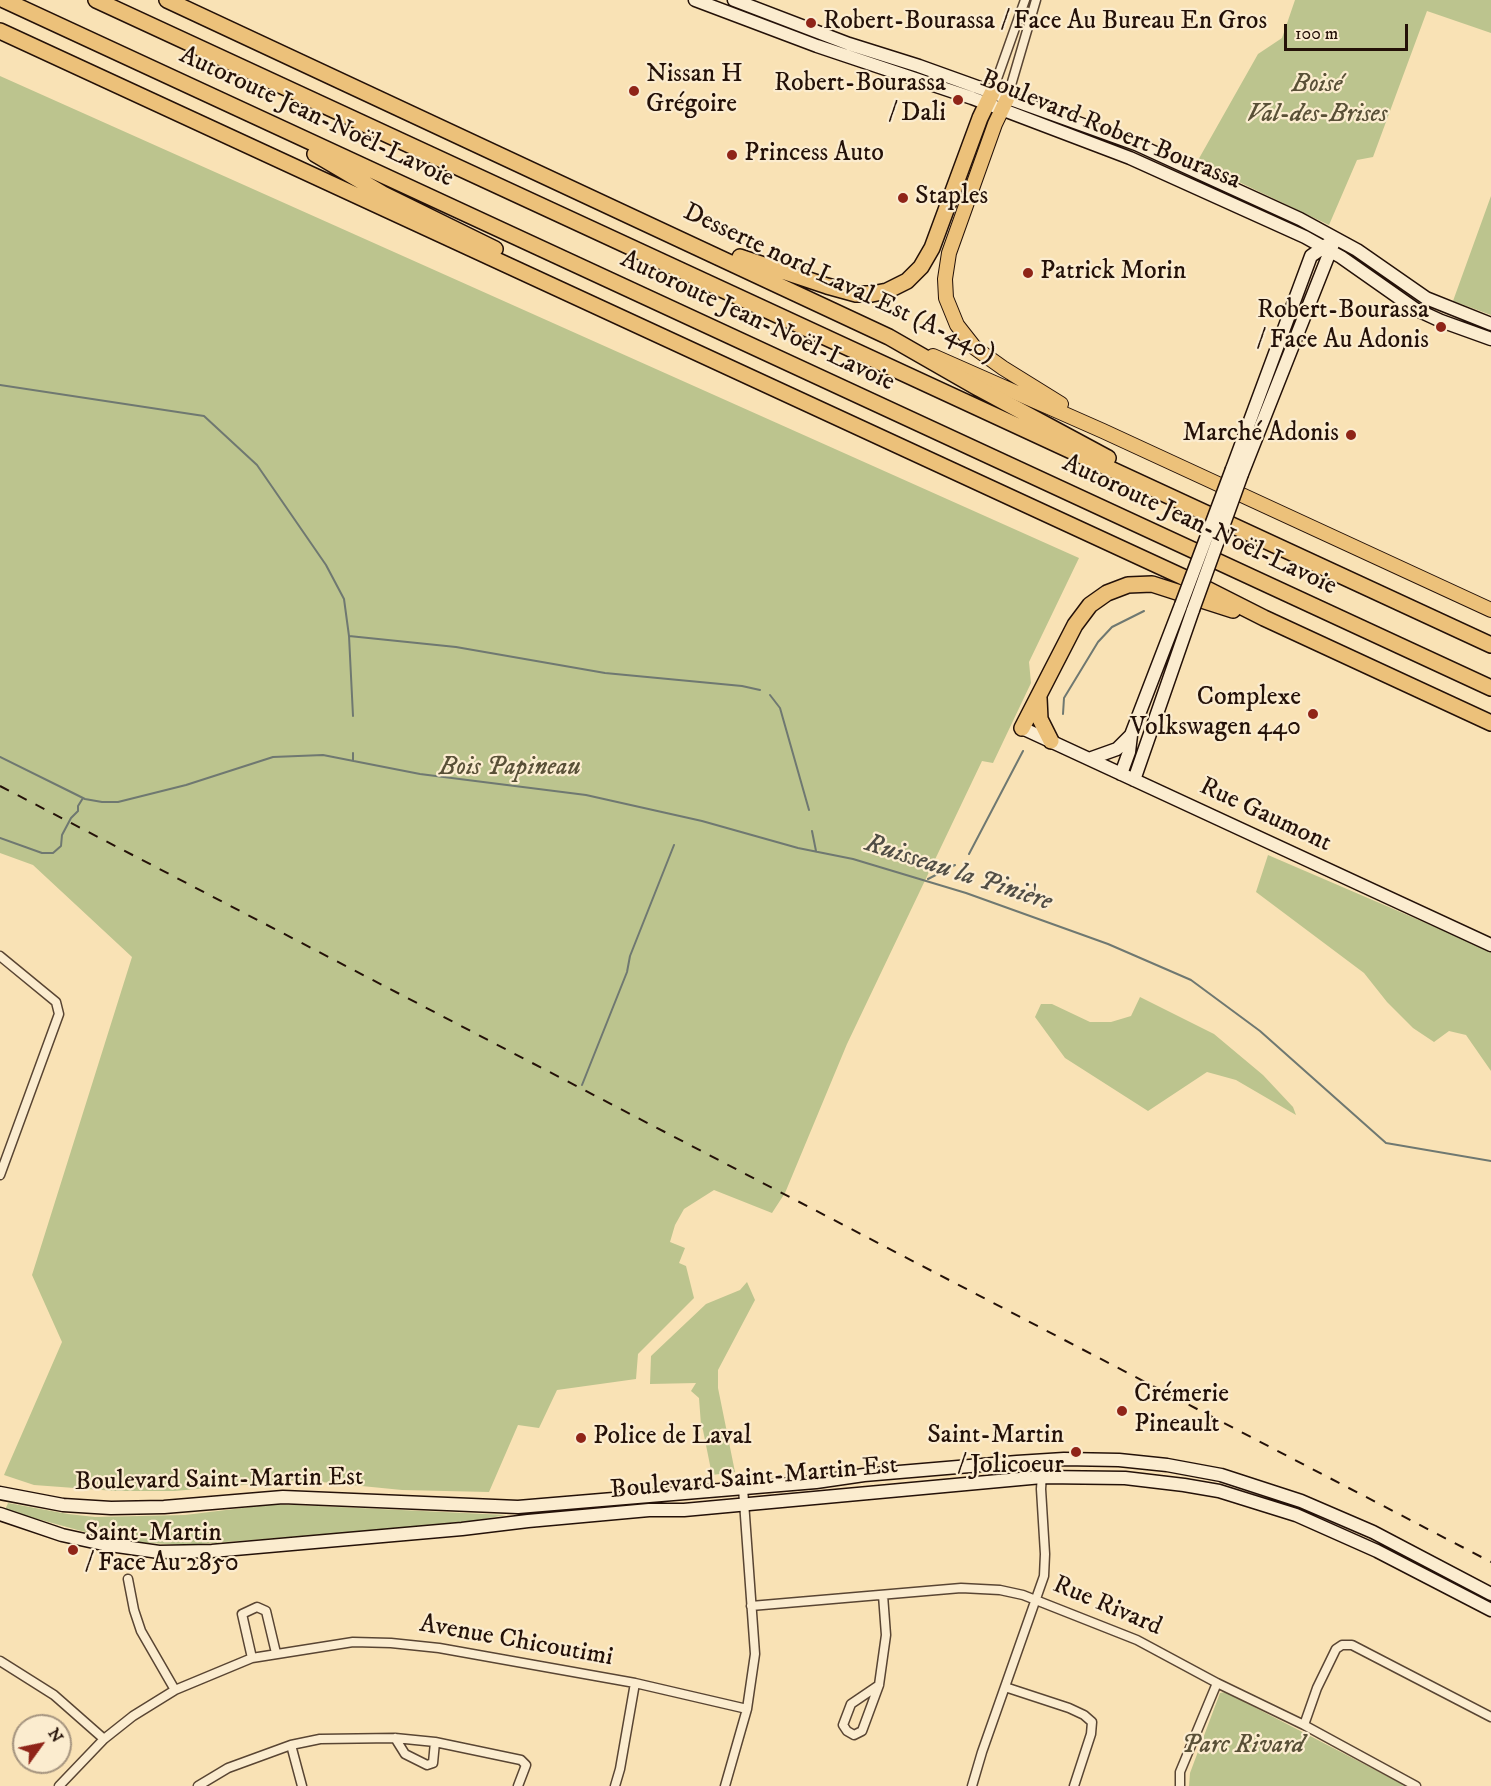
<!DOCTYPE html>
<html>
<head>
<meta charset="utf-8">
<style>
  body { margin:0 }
  #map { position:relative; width:1491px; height:1786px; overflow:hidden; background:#f9e2b5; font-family:"IM FELL DW Pica",serif }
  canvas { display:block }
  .north { position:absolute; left:12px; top:1714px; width:60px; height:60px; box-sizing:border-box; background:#fbeccf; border:2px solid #a5947f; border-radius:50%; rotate:57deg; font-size:16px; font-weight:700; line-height:24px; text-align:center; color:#241108 }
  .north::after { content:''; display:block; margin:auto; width:21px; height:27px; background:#8f2418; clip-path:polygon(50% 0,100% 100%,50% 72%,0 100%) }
  .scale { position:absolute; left:1284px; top:24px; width:124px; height:27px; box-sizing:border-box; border:3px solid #241108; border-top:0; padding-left:8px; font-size:18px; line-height:21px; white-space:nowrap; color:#241108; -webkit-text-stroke:4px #fbeccf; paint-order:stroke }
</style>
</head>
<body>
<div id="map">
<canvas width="1491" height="1786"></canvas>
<div class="north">N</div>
<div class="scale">100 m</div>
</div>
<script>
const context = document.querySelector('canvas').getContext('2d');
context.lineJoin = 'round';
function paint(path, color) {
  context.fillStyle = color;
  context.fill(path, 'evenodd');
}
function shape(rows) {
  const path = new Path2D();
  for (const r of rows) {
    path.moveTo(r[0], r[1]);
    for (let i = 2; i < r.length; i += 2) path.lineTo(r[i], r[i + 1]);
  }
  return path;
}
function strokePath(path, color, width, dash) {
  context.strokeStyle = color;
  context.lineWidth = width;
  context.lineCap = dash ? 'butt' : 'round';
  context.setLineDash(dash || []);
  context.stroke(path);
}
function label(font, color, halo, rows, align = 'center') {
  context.font = font + ' "IM FELL DW Pica",serif';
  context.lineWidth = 4.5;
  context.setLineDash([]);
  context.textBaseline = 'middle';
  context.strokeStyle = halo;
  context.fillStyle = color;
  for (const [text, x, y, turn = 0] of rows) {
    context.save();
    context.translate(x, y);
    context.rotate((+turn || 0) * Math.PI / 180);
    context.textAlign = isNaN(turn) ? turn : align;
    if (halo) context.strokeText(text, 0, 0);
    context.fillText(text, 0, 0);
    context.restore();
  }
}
const green = shape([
  [1295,0,1491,0,1491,33,1427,11,1373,157,1357,160,1329,225,1197,162,1258,54,1282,38],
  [0,76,1079,558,1029,662,1031,683,993,763,982,761,847,1044,785,1193,772,1213,714,1190,684,1209,675,1225,670,1242,685,1248,679,1263,686,1266,694,1298,638,1354,636,1379,557,1390,539,1428,518,1425,489,1492,402,1490,301,1480,174,1491,115,1491,34,1485,4,1475,62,1342,32,1275,132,957,33,865,0,853],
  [1491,196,1491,315,1453,301],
  [1268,855,1491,951,1491,1071,1466,1035,1449,1031,1434,1042,1413,1028,1387,1002,1364,973,1256,892],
  [1140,997,1214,1034,1263,1075,1293,1107,1296,1115,1236,1080,1207,1072,1148,1111,1065,1058,1035,1017,1041,1004,1052,1004,1090,1022,1111,1022,1131,1016],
  [747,1282,755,1300,718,1370,718,1388,735,1472,712,1475,703,1430,701,1425,699,1398,691,1391,696,1383,650,1384,651,1356,706,1304,740,1290],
  [8,1503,68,1514,95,1517,185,1515,275,1504,506,1515,455,1524,188,1545,128,1542,85,1532,5,1510],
  [1225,1692,1314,1738,1406,1786,1189,1786,1190,1773,1220,1693]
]);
const stream = shape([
  [0,385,204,416,257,465,326,565,344,599,349,636,353,716],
  [349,636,456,647,605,673,742,686,760,690],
  [770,695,780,708,809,810],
  [1063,714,1064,698,1098,642,1112,627,1144,611],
  [0,757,73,793,85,799,102,802,118,802,186,785,273,757,323,755,420,774,586,795,702,821,798,848,853,859,966,893,1108,944,1191,980,1260,1031,1386,1143,1491,1161],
  [353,760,353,753],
  [812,831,816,851],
  [0,838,42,853,53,853,61,846,62,835,71,818,78,811,78,806,83,798],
  [969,854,1023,751],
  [928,879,955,865],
  [582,1085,627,972,630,956,674,845]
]);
const street = shape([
  [992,93,1025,0],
  [1007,99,1036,0],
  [0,956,56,1002,59,1014,0,1175],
  [128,1579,134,1610,141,1631,175,1690],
  [751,1606,961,1588,1000,1590,1023,1595,1137,1640,1217,1683,1304,1725,1416,1786],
  [252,1658,242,1614,257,1607,266,1611,276,1653],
  [0,1661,54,1695,104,1739],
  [879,1685,851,1704,843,1725,847,1731,854,1735,862,1731,879,1685,886,1635,883,1595],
  [1005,1687,1069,1708,1084,1715,1092,1722,1091,1734,1074,1786],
  [1304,1725,1317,1688,1336,1649,1342,1645,1352,1645,1491,1717],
  [395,1738,405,1754,427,1765,433,1763,435,1742],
  [291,1745,302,1786],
  [59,1786,104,1739,133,1716,175,1690,252,1658,353,1642,391,1643,439,1648,635,1683,747,1709],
  [198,1786,228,1768,291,1745,320,1739,395,1738,435,1742,521,1760,526,1765,518,1786],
  [615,1786,620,1769,635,1683],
  [725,1786,747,1709,755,1654,743,1488],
  [972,1786,982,1752,1044,1576,1045,1554,1041,1489,1043,1460],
  [1180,1786,1180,1772,1217,1683]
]);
const secondary = shape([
  [695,0,817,46,972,98,1130,158,1305,237,1341,257,1415,309,1441,321,1491,339],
  [734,0,849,44,919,66,1136,144,1300,219,1357,250,1426,298,1491,324],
  [1232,469,1311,256,1328,244],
  [1242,474,1333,244],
  [1022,728,1491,945],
  [1089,759,1117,749,1131,735],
  [1121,774,1129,752,1131,735,1181,605],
  [1134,780,1193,610],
  [0,1493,63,1505,111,1508,164,1507,283,1497,518,1507,816,1482,864,1475,1017,1462,1064,1459,1119,1460,1167,1465,1221,1475,1301,1501,1373,1532,1491,1594],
  [0,1514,62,1535,103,1544,159,1552,212,1551,462,1529,528,1521,649,1510,684,1510,1042,1477,1125,1478,1184,1485,1219,1491,1296,1515,1377,1551,1491,1610]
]);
const primary = shape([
  [1007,99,995,124,949,253,945,279,946,298,957,325,975,348,1003,368,1061,404],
  [933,356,1103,431,1491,610]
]);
const highway = shape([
  [4,0,1491,688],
  [96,0,1491,645],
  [167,0,889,337,978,388,1108,458],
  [0,31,1183,577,1264,618,1491,723],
  [315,154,383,194,495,249],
  [740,257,827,286,856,294,872,294,887,291,907,281,921,267,932,248,980,118,992,93],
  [1039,698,1040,719,1051,741],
  [1022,728,1075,625,1090,605,1107,593,1128,585,1152,584,1233,610]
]);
const rail = shape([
  [0,786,1491,1562]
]);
const secondaryBridge = shape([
  [1181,605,1232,469],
  [1193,610,1242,474]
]);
const markers = [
  [811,23,6,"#8f2418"],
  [634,91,6,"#8f2418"],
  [958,100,6,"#8f2418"],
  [732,155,6,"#8f2418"],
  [903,198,6,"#8f2418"],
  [1028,273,6,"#8f2418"],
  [1441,327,6,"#8f2418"],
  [1351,435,6,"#8f2418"],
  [1313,714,6,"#8f2418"],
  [1122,1411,6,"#8f2418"],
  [581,1438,6,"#8f2418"],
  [1076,1452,6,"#8f2418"],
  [73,1550,6,"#8f2418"]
];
const poiNames = [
  ["Robert-Bourassa / Face Au Bureau En Gros",823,23],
  ["Nissan H",646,76],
  ["Grégoire",646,106],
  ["Robert-Bourassa",946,85,"right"],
  ["/ Dali",946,115,"right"],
  ["Princess Auto",744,155],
  ["Staples",915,198],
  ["Patrick Morin",1040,273],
  ["Robert-Bourassa",1429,312,"right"],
  ["/ Face Au Adonis",1429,342,"right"],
  ["Marché Adonis",1339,435,"right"],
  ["Complexe",1301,699,"right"],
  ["Volkswagen 440",1301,729,"right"],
  ["Crémerie",1134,1396],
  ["Pineault",1134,1426],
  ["Saint-Martin",1064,1437,"right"],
  ["/ Jolicoeur",1064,1467,"right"],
  ["Police de Laval",593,1438],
  ["Saint-Martin",85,1535],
  ["/ Face Au 2850",85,1565]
];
const parkNames = [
  ["Boisé",1317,86],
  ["Val-des-Brises",1317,116],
  ["Bois Papineau",510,769],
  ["Parc Rivard",1243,1747]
];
const streetNames = [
  ["Autoroute Jean-Noël-Lavoie",316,118,25],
  ["Boulevard Robert Bourassa",1110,131,22],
  ["Desserte nord Laval Est (A-440)",839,284,25],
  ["Autoroute Jean-Noël-Lavoie",757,322,25],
  ["Autoroute Jean-Noël-Lavoie",1199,526,25],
  ["Rue Gaumont",1265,816,25],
  ["Boulevard Saint-Martin Est",754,1479,-5],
  ["Boulevard Saint-Martin Est",219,1481,-1],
  ["Rue Rivard",1107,1607,23],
  ["Avenue Chicoutimi",516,1642,10]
];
const waterNames = [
  ["Ruisseau la Pinière",958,874,18]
];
paint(green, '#bcc48e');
strokePath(stream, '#6f7871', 2);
strokePath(street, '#594533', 11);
strokePath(secondary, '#241108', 15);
strokePath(primary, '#241108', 16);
strokePath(highway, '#241108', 18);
strokePath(street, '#fbeccf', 8);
strokePath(secondary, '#fbeccf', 12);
strokePath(primary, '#ecc17a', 14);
strokePath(highway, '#ecc17a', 15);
strokePath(rail, '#241108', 2, [10, 10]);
strokePath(secondaryBridge, '#241108', 15, []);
strokePath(secondaryBridge, '#fbeccf', 12);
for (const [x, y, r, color] of markers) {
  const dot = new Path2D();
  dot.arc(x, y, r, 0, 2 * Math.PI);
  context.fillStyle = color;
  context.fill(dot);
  strokePath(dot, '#fbeccf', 2);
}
label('26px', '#241108', '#fbeccf', poiNames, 'left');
label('italic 26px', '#595037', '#fbeccf', parkNames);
label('26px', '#241108', '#fbeccf', streetNames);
label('italic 27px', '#504d45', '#fbeccf', waterNames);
</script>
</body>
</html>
